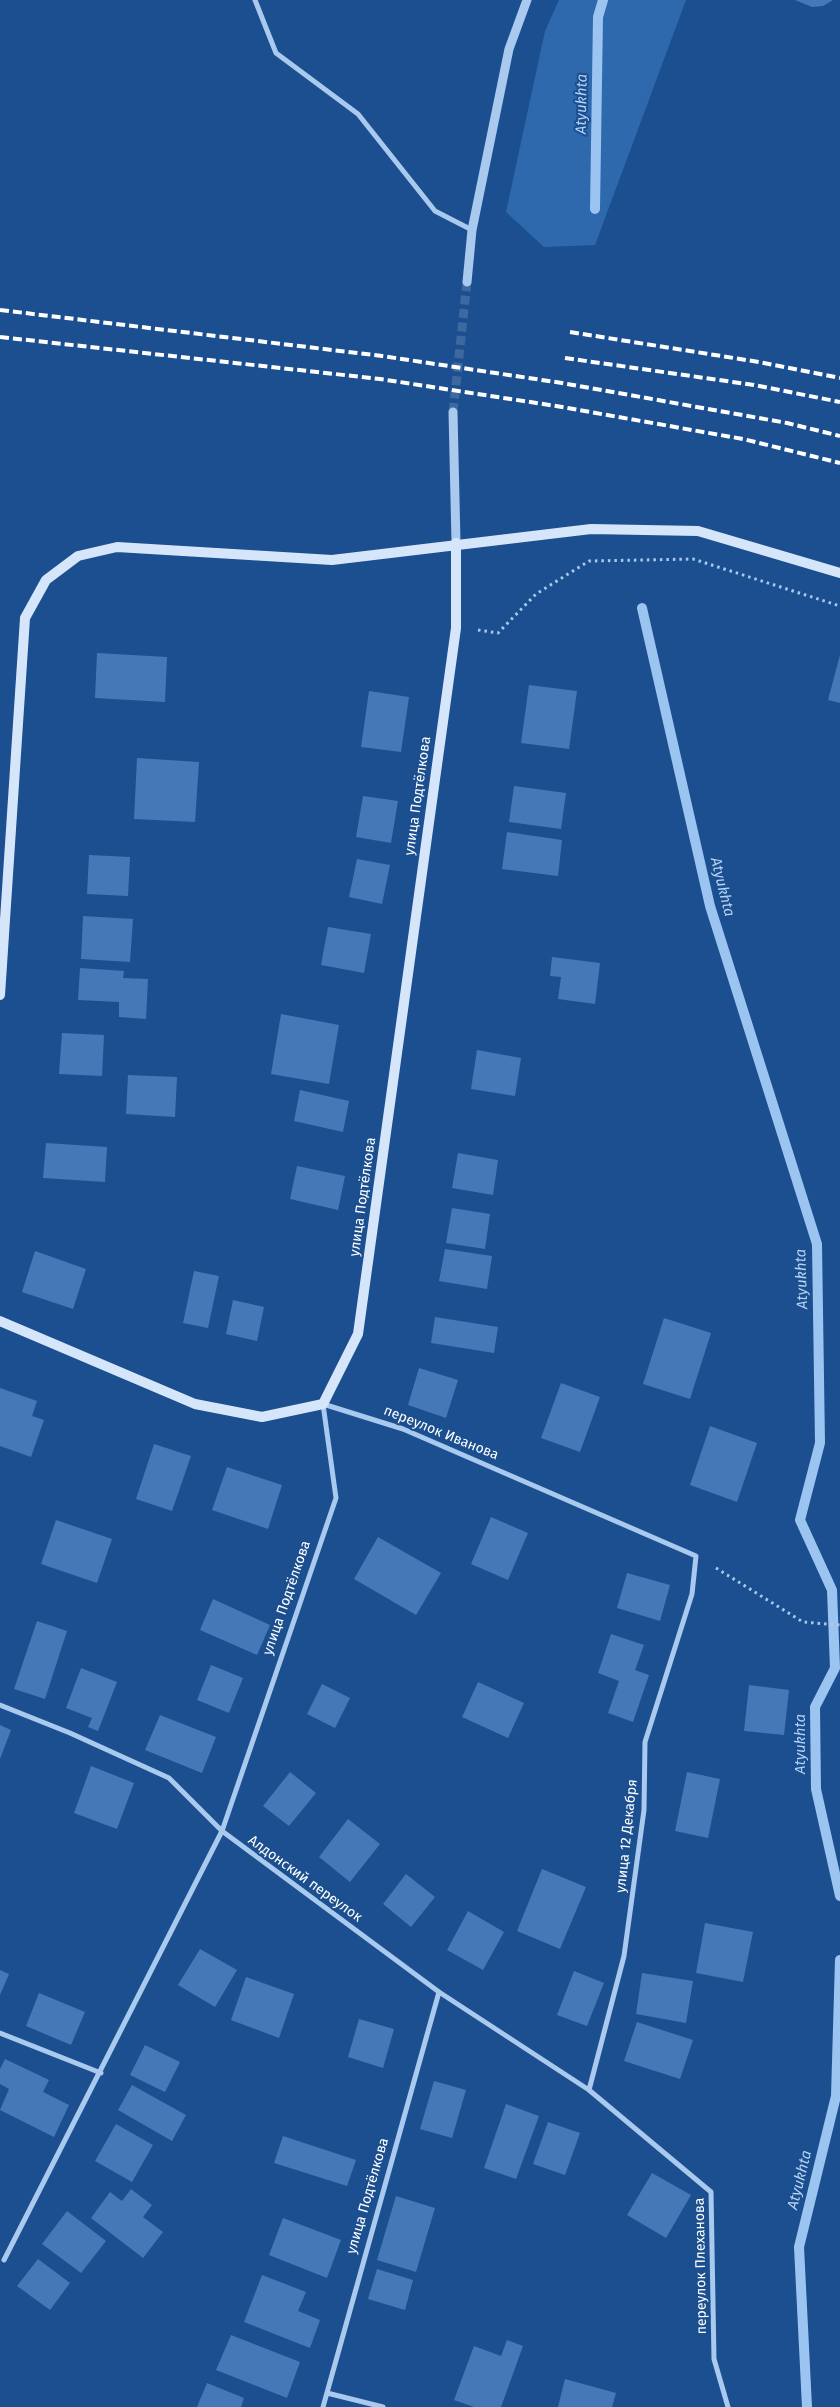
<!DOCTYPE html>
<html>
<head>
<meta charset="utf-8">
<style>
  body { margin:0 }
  canvas { display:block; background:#1b4f8f }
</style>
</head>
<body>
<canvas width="840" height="2407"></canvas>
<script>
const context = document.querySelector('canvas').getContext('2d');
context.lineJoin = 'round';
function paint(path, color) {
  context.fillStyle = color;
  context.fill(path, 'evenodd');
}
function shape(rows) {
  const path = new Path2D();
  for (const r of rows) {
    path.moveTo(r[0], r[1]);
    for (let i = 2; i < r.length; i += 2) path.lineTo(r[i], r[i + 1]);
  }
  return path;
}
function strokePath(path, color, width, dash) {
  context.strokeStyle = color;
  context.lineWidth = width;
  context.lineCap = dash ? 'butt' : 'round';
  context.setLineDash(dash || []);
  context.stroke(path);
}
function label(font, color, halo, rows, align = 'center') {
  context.font = font + ' "Fira Sans",sans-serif';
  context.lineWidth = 4;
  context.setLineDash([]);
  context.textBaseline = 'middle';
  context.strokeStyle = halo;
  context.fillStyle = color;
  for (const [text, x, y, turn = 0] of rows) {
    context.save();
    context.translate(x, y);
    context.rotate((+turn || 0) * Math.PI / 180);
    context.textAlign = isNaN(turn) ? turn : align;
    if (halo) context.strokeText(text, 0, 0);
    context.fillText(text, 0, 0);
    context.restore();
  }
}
const green = shape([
  [559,0,686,0,595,245,544,247,506,212,545,31]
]);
const stream = shape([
  [595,209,598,17,603,0],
  [642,608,710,906,817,1244,820,1443,800,1520,832,1590,835,1668,815,1707,816,1789,840,1896],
  [807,2407,799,2247,836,2096,840,1960]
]);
const building = shape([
  [795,0,833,0,823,6,812,7],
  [97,653,167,657,165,702,95,698],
  [840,655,840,703,828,700],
  [529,685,577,691,569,749,521,743],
  [369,691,409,697,401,752,361,747],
  [137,758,199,762,195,822,134,819],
  [514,786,566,793,561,829,509,822],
  [363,796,398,801,391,843,356,837],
  [507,832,562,840,558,876,502,869],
  [89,855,130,857,128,896,87,894],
  [357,859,390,865,382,904,349,897],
  [83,916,133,919,130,962,81,959],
  [328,927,371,934,364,973,321,965],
  [552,957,600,963,595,1004,558,999,561,977,550,976],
  [80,968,124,971,123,978,148,979,146,1019,119,1017,119,1002,78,1000],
  [281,1014,339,1025,329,1084,271,1074],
  [62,1033,104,1035,102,1076,59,1074],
  [477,1050,521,1058,515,1096,471,1089],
  [128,1075,177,1077,175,1117,126,1114],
  [300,1090,349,1101,343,1132,294,1121],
  [46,1143,107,1147,105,1182,43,1178],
  [458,1153,498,1160,493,1195,452,1188],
  [297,1166,345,1176,338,1210,290,1199],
  [452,1208,490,1214,485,1249,446,1243],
  [445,1249,492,1256,487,1289,439,1281],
  [35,1251,86,1269,73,1309,22,1292],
  [194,1271,219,1276,208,1328,183,1323],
  [233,1300,264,1307,257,1341,226,1334],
  [435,1317,498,1327,494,1353,431,1343],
  [664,1318,711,1333,690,1399,643,1384],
  [419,1368,458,1380,446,1418,408,1405],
  [561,1383,600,1397,580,1452,541,1438],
  [0,1388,37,1401,32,1416,44,1420,31,1457,0,1446],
  [710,1426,757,1443,737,1502,690,1485],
  [154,1444,191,1456,172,1511,136,1499],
  [227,1467,282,1485,268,1529,212,1510],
  [491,1517,528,1533,508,1580,471,1564],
  [56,1520,112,1539,97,1583,41,1564],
  [378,1537,441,1573,416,1615,354,1579],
  [627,1573,670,1585,660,1621,617,1608],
  [213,1599,270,1625,257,1655,200,1630],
  [37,1621,67,1631,45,1699,14,1689],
  [611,1634,644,1645,635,1670,649,1675,633,1722,608,1713,619,1681,598,1673],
  [211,1665,243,1678,229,1713,197,1700],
  [81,1668,117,1682,98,1731,88,1727,92,1718,66,1708],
  [478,1682,524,1703,508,1738,462,1717],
  [322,1684,350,1698,335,1728,307,1714],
  [749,1685,789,1690,784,1735,744,1731],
  [160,1715,216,1737,202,1773,145,1750],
  [0,1725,11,1730,0,1759],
  [91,1766,134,1783,117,1829,74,1813],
  [290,1772,316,1793,289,1826,263,1806],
  [687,1772,720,1779,708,1838,675,1831],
  [348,1819,380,1844,350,1882,319,1857],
  [542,1869,586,1887,560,1949,517,1931],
  [406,1874,435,1897,411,1927,383,1904],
  [468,1911,504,1932,483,1970,447,1950],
  [705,1923,753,1932,743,1982,696,1973],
  [200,1949,237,1970,215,2007,178,1985],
  [0,1970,9,1974,0,1995],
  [574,1971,604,1983,587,2026,557,2015],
  [642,1973,693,1981,686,2023,636,2014],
  [246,1977,294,1994,279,2038,231,2020],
  [39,1993,85,2012,71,2045,26,2026],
  [359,2019,394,2029,383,2068,348,2057],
  [637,2022,693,2040,680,2079,624,2061],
  [145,2045,180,2062,165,2092,130,2075],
  [5,2059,49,2080,43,2092,69,2105,54,2137,0,2110,9,2089,0,2084,0,2069],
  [434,2081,466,2090,452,2138,420,2129],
  [132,2085,186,2115,172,2141,118,2110],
  [506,2104,539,2116,516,2179,484,2168],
  [548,2122,580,2133,565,2175,533,2164],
  [116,2124,153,2145,132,2182,95,2161],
  [283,2136,356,2160,347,2186,274,2163],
  [652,2173,691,2195,666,2238,627,2215],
  [131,2189,152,2205,143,2217,163,2232,143,2258,91,2218,110,2192,122,2201],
  [396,2196,435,2208,416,2272,377,2260],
  [67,2211,106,2241,81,2273,42,2244],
  [283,2218,341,2240,327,2278,269,2255],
  [38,2259,70,2283,50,2310,17,2286],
  [377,2269,413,2280,405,2310,368,2299],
  [262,2275,306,2292,298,2311,320,2320,310,2348,244,2322],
  [231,2335,300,2362,287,2398,216,2370],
  [507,2340,523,2346,501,2407,474,2407,454,2400,474,2346,501,2356],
  [565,2379,616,2393,612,2407,558,2407],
  [207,2383,244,2398,241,2407,197,2407]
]);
const tertiaryTunnel = shape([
  [453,412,467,282]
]);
const path = shape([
  [478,630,498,633,536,594,589,561,693,559,840,606],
  [716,1568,803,1622,840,1625]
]);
const minor = shape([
  [255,0,276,53,358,114,435,211,472,230],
  [0,1705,70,1733,169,1778,222,1831,439,1992,589,2090,711,2192,714,2359,728,2407],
  [0,2033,101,2073],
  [4,2260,222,1831,336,1498,323,1404,403,1429,696,1556,692,1594,645,1742,644,1810,624,1956,589,2090],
  [327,2393,383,2407],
  [323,2407,439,1992]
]);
const tertiary = shape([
  [467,282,472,230,509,49,527,0],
  [453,412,456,543]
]);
const secondary = shape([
  [0,995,25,618,46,580,78,556,117,547,332,560,591,529,698,531,840,573],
  [0,1321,195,1404,262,1417,323,1404,358,1334,456,628,456,543]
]);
const rail = shape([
  [0,310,382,356,562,383,787,423,840,436],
  [570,332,759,362,840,378],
  [0,337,380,379,556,406,743,439,840,463],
  [565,358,754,385,840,402]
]);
const streetNames = [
  ["улица Подтёлкова",418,796,-82],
  ["улица Подтёлкова",363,1197,-82],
  ["переулок Иванова",441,1433,22],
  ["улица Подтёлкова",287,1598,-71],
  ["улица 12 Декабря",627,1836,-84],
  ["Алдонский переулок",305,1879,36],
  ["улица Подтёлкова",368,2196,-74],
  ["переулок Плеханова",701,2266,-91]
];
const waterNames = [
  ["Atyukhta",582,104,-89],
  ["Atyukhta",722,887,76],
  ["Atyukhta",802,1279,-92],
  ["Atyukhta",801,1744,-90],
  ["Atyukhta",800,2180,-76]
];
paint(green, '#2e69ad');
strokePath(stream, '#9cc4f0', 10);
paint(building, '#4478b7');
strokePath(tertiaryTunnel, '#3d69a0', 9, [9, 4.5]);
strokePath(path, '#a9c9ee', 3, [2.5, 4]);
strokePath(minor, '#a9c9ee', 5);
strokePath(tertiary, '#a9c9ee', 9);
strokePath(secondary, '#d6e6fa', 10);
strokePath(rail, '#fff', 4, [9, 4]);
label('14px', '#fff', '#1b4f8f', streetNames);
label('italic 15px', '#b5d3f5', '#1b4f8f', waterNames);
</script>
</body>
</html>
